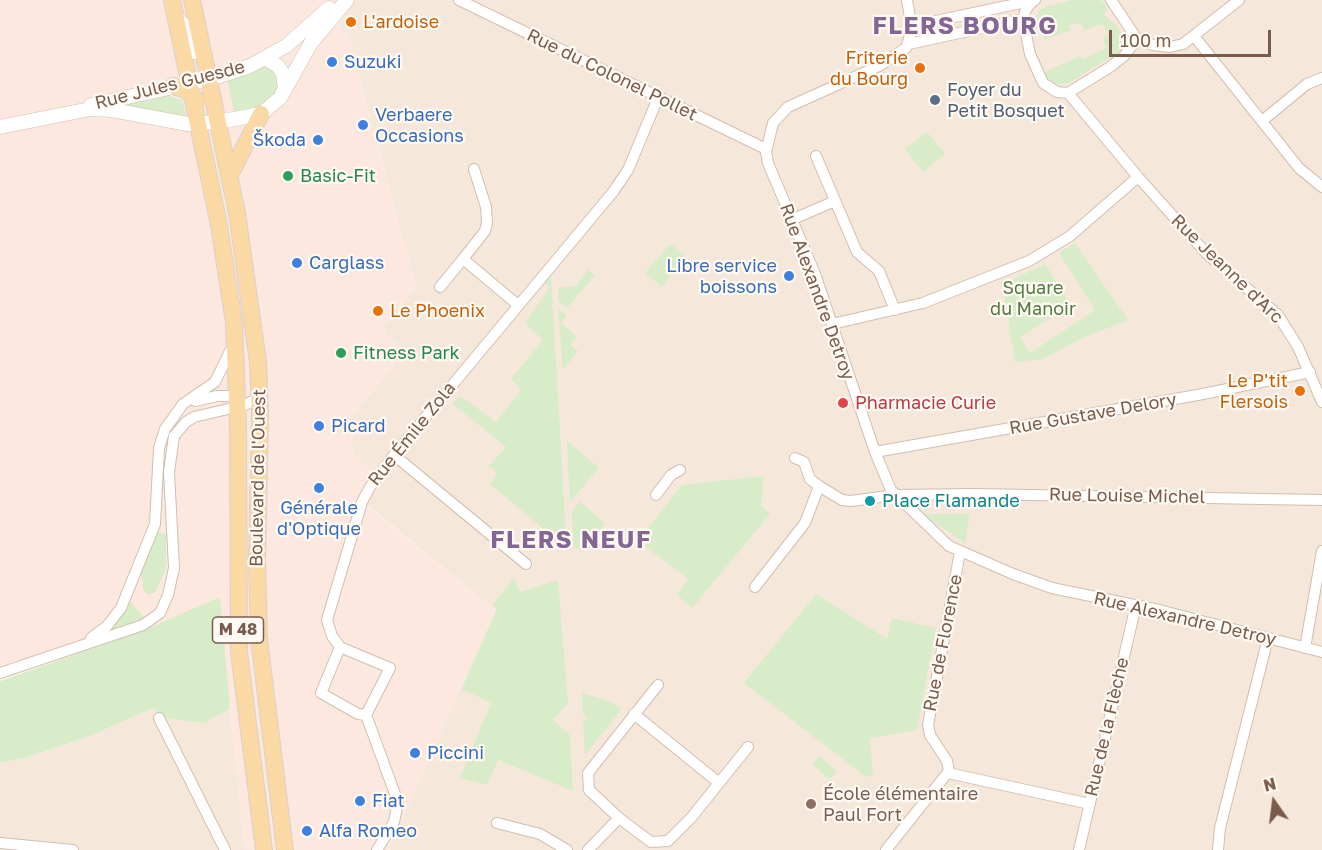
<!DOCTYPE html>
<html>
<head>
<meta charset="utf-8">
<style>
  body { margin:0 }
  #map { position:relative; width:1322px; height:850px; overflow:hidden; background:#fdf6ec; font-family:"Golos Text",sans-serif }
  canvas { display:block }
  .north { position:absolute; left:1244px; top:772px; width:60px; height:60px; -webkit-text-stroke:4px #fffaf3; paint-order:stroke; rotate:346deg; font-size:16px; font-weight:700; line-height:24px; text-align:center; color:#7a5c4d }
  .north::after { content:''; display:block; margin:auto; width:21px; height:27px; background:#7a5c4d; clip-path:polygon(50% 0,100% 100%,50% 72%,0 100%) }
  .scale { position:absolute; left:1109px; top:30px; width:162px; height:27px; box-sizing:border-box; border:3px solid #7a5c4d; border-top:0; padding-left:8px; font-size:18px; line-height:21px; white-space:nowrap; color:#7a5c4d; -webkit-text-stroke:4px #fffaf3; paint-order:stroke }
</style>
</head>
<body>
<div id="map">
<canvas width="1322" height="850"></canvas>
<div class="north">N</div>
<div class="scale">100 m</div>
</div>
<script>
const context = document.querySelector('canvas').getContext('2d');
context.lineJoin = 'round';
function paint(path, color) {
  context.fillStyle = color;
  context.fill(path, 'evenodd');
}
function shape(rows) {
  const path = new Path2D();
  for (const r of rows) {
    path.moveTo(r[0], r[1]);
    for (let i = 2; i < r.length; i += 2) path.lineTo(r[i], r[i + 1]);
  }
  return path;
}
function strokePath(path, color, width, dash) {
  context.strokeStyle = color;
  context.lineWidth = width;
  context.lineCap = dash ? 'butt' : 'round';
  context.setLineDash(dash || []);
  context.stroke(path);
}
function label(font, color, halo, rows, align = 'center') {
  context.font = font + ' "Golos Text",sans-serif';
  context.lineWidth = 4.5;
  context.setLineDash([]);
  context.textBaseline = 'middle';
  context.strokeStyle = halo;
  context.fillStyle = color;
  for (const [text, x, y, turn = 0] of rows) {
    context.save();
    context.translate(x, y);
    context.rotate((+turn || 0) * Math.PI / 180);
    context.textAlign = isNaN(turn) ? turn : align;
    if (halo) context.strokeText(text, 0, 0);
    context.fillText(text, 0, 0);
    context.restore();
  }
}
const residential = shape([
  [350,0,1322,0,1322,850,388,850,495,610,367,505,373,472,353,455,350,418,406,351,385,333,384,326,416,287,348,36,340,28],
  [153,708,164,718,204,723,230,709,245,850,0,850,0,763,24,758,90,736]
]);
const commercial = shape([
  [0,0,350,0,340,27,348,36,416,287,384,326,385,333,406,351,350,418,353,455,373,472,367,506,495,610,388,850,245,850,220,613,0,665]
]);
const green = shape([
  [1072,0,1101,0,1104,3,1108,10,1103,14,1116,25,1121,33,1122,46,1117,53,1069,83,1051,85,1042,73,1080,56,1082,60,1106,48,1103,39,1108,35,1105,26,1097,25,1085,31,1080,21,1080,23,1069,25,1071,30,1045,40,1040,32,1033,38,1034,23,1039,11,1047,6],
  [264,65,274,70,280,85,274,95,260,108,234,112,227,79],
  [164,94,183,101,186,118,126,105,126,102],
  [927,132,945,154,923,172,905,149],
  [1075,243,1128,320,1080,339,1043,359,1015,362,1005,300,1007,282,1045,264,1071,305,1020,337,1030,353,1095,310,1059,253],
  [670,244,686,257,662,287,645,273],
  [588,270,595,275,567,308,558,301,558,288,576,286],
  [551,276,565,518,564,546,490,484,497,473,489,466,506,447,453,404,459,395,496,422,521,390,511,379,543,340,525,323,550,287,544,283],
  [558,309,567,316,561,323,577,337,570,345,578,351,563,369],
  [567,441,599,468,570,502],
  [764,476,761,506,770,514,692,608,677,595,688,579,645,546,644,533,682,485],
  [580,502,605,523,582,552,573,545,572,511],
  [925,514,970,514,965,543,925,516],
  [158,531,166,535,166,569,155,593,147,594,143,589,141,573,146,552],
  [514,578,520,592,558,580,568,703,553,720,570,735,573,791,498,760,487,785,460,778,491,703,462,689,497,609,493,605],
  [816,594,887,639,892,618,936,628,917,730,870,738,873,777,865,776,744,683],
  [220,597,230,709,204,723,164,718,153,708,90,736,24,758,0,763,0,681,142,631],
  [127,599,145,618,104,632],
  [582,693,609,701,622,709,585,755,583,723,588,718,583,714],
  [819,756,837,771,830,779,812,764]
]);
const minor = shape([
  [459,0,766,149],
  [907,0,912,29,906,48,879,66,788,107,773,123,766,152,768,163,815,274,875,452,891,490,949,546,1013,574,1052,588,1159,610,1322,652],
  [1034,0,1026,9,1023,19,1030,54,1043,83,1057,92,1068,93,1110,67,1124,56,1137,39],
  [1111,0,1137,39,1153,45,1170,47,1183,44,1239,0],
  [912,26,1035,0],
  [1194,36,1299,168,1322,187],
  [909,44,1023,19],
  [1068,93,1138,177,1207,254,1278,315,1298,347,1322,402],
  [1262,121,1307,84,1322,78],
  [816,156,857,252,879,271,895,310],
  [474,169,486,207,487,223,485,231,463,259,518,305],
  [791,220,835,201],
  [440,287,463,259],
  [832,324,923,303,1029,261,1070,236,1138,177],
  [195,401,217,396,237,396],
  [875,452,1203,394,1310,372],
  [394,455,526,564],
  [795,458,804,462,810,479,819,486,842,500,851,501,895,495,973,494,1322,500],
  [656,495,671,475,680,470],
  [755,587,805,523,819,486],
  [91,638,107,626,121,608,155,524,159,448,165,429,183,404,215,382,232,347],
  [340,647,321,693,358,714,366,715],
  [1305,648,1322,551],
  [0,673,143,625,160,613,168,595,174,568,169,472,174,436,186,422,194,417,245,405,260,397],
  [634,714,719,783],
  [159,718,225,850],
  [948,773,1090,804],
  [619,818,651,842,668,841,691,818,748,747],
  [497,823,540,834,567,850],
  [0,843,73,850],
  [377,850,394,822,398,802,366,715,390,668,340,647,332,636,327,620,362,502,370,487,394,455,613,192,628,170,658,98],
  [588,850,619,818,589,790,588,773,658,685],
  [886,850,949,771,947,761,930,735,928,725,960,552],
  [1079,850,1136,605],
  [1218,850,1220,828,1268,638]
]);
const tertiary = shape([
  [176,17,190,32,195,52],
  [265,58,278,66,283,74,285,90],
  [91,105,210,79,250,66,286,46,329,8],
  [0,127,90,109,112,110,188,124,218,122,261,114,280,98,311,43,347,0]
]);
const primary = shape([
  [172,0,219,225,234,323,238,425,239,652,264,850],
  [192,0,237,213,258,362,260,413,257,560,259,639,285,850],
  [173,86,184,89,197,100],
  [230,175,261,114]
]);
const markers = [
  [351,22,6,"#e8710a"],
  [332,62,6,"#3f7fe0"],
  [920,68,6,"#e8710a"],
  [935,100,6,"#5c6f8a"],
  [363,125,6,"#3f7fe0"],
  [318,140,6,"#3f7fe0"],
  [288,176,6,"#2e9e5b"],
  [297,263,6,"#3f7fe0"],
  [789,276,6,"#3f7fe0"],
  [378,311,6,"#e8710a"],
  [341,353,6,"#2e9e5b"],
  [1300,391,6,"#e8710a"],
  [843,403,6,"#e0444e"],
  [319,426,6,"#3f7fe0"],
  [319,488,6,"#3f7fe0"],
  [870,501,6,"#0f9aa8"],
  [415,753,6,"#3f7fe0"],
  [360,801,6,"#3f7fe0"],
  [811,804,6,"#8d6e63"],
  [307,831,6,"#3f7fe0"]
];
const shields = [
  [238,630,51]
];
const shieldNames = [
  ["M 48",238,630]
];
const foodNames = [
  ["L'ardoise",363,22],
  ["Friterie",908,58,"right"],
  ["du Bourg",908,79,"right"],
  ["Le Phoenix",390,311],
  ["Le P'tit",1288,381,"right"],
  ["Flersois",1288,402,"right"]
];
const shopNames = [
  ["Suzuki",344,62],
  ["Verbaere",375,115],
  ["Occasions",375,136],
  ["Škoda",306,140,"right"],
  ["Carglass",309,263],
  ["Libre service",777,266,"right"],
  ["boissons",777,287,"right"],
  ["Picard",331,426],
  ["Générale",319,508,"center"],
  ["d'Optique",319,529,"center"],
  ["Piccini",427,753],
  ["Fiat",372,801],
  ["Alfa Romeo",319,831]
];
const streetNames = [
  ["Rue du Colonel Pollet",612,75,26],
  ["Rue Jules Guesde",170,85,-14],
  ["Rue Jeanne d'Arc",1227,269,44],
  ["Rue Alexandre Detroy",817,292,70],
  ["Rue Gustave Delory",1093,414,-10],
  ["Rue Émile Zola",412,434,-51],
  ["Boulevard de l'Ouest",258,478,-89],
  ["Rue Louise Michel",1127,496,1],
  ["Rue Alexandre Detroy",1185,619,13],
  ["Rue de Florence",943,643,-79],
  ["Rue de la Flèche",1107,727,-77]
];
const serviceNames = [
  ["Foyer du",947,90],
  ["Petit Bosquet",947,111]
];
const leisureNames = [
  ["Basic-Fit",300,176],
  ["Fitness Park",353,353]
];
const parkNames = [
  ["Square",1033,288],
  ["du Manoir",1033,309]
];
const healthNames = [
  ["Pharmacie Curie",855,403]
];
const cultureNames = [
  ["Place Flamande",882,501]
];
const educationNames = [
  ["École élémentaire",823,794],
  ["Paul Fort",823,815]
];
const districtNames = [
  ["FLERS BOURG",965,26],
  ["FLERS NEUF",571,540]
];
paint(residential, '#f5e8da');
paint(commercial, '#fde8e0');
paint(green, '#d8ecc9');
strokePath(minor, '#d1beb0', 12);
strokePath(tertiary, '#d1beb0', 15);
strokePath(primary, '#dad1cd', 18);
strokePath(minor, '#fff', 10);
strokePath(tertiary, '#fff', 14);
strokePath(primary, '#fbd9a5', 16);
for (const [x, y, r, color] of markers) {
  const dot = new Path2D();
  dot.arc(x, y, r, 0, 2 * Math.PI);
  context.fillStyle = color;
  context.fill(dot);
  strokePath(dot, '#fffaf3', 2);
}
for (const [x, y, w] of shields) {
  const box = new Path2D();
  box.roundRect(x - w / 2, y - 13, w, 26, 4.5);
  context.fillStyle = '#fffaf3';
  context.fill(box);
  strokePath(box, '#7a5c4d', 1.5);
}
label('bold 16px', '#7a5c4d', null, shieldNames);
label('18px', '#c56008', '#fffaf3', foodNames, 'left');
label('18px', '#366cbe', '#fffaf3', shopNames, 'left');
label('18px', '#7a5c4d', '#fffaf3', streetNames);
label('18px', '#4e5e75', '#fffaf3', serviceNames, 'left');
label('18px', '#27864d', '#fffaf3', leisureNames, 'left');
label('18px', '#537a41', '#fffaf3', parkNames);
label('18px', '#be3a42', '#fffaf3', healthNames, 'left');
label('18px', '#0d838f', '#fffaf3', cultureNames, 'left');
label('18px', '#785e54', '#fffaf3', educationNames, 'left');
context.letterSpacing = '1.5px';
label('bold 24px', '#846695', '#fffaf3', districtNames);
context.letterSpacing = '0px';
</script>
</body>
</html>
